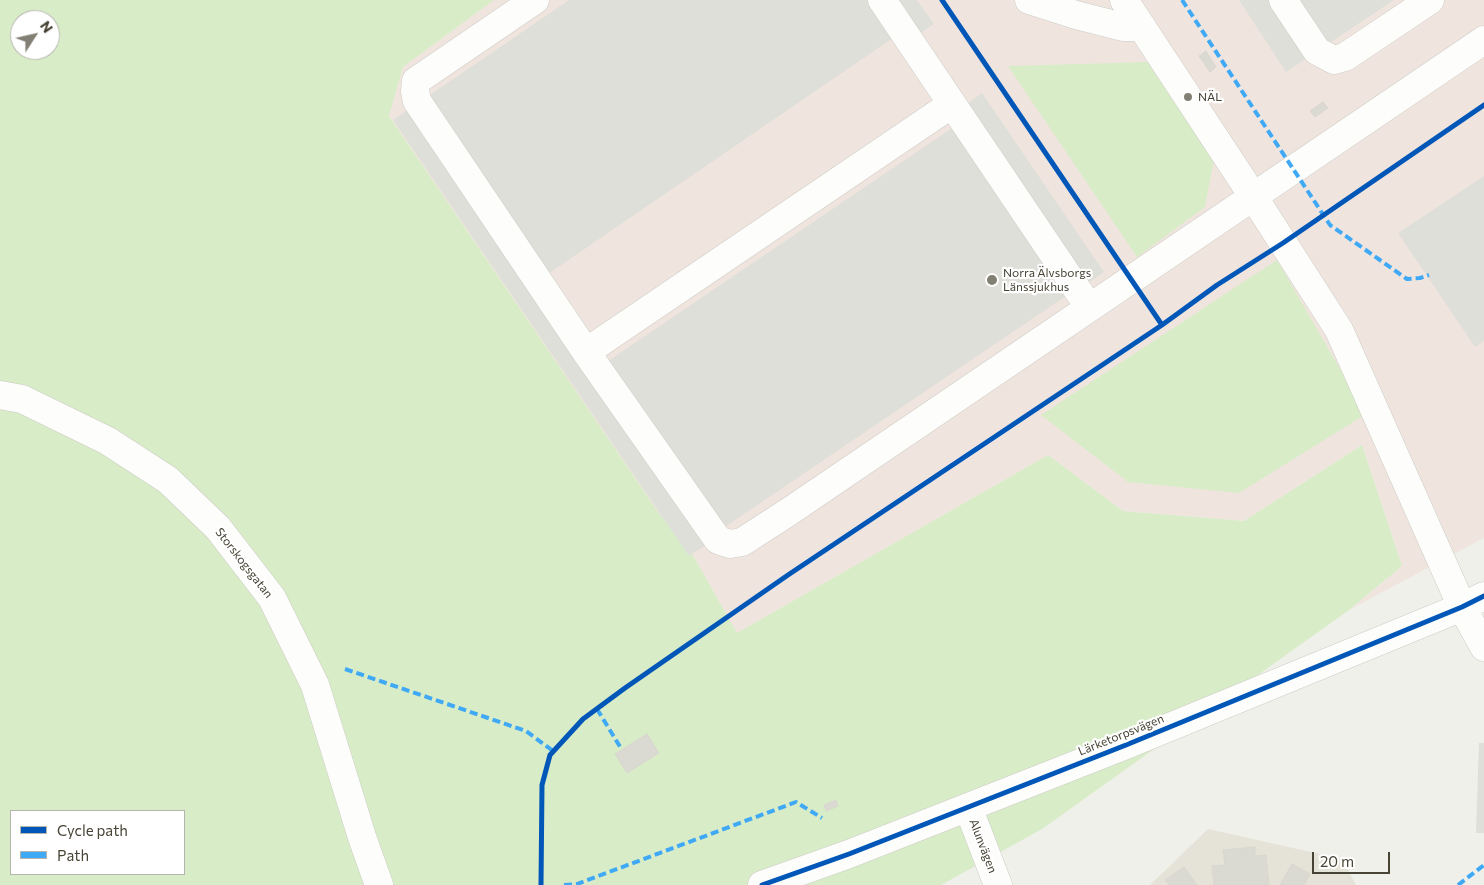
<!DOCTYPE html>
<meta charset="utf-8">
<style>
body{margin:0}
#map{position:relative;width:1484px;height:885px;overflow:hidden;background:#f0f0ea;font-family:Commissioner,sans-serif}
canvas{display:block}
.legend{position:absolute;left:10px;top:810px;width:175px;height:65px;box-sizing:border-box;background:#fff;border:1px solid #b5b4ae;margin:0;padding:6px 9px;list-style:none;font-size:15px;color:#474335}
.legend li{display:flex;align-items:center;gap:10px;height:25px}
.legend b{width:25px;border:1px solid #b5b4ae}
.north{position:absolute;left:10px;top:10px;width:50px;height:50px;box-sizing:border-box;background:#fff;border:1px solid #b5b4ae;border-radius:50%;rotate:55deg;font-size:14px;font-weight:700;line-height:20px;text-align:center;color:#474335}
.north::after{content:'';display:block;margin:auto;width:18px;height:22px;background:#828074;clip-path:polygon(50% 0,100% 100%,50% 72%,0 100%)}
.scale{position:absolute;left:1312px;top:852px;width:78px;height:22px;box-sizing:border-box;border:2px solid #474335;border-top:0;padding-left:6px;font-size:15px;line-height:18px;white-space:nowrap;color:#474335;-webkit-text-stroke:4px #fff;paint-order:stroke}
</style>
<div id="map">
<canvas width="1484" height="885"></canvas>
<ul class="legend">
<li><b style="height:6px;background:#0057b8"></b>Cycle path</li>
<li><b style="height:6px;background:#3fa9f5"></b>Path</li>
</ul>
<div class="north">N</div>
<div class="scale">20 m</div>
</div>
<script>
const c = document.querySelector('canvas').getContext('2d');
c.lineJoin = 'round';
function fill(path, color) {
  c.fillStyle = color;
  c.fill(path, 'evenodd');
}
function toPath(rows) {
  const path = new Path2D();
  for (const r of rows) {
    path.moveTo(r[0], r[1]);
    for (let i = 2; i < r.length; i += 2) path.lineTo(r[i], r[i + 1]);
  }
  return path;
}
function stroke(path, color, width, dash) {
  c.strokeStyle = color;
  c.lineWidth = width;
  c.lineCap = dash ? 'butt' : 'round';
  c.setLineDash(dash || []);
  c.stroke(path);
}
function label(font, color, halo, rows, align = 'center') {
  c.font = font + ' Commissioner,sans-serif';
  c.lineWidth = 4.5;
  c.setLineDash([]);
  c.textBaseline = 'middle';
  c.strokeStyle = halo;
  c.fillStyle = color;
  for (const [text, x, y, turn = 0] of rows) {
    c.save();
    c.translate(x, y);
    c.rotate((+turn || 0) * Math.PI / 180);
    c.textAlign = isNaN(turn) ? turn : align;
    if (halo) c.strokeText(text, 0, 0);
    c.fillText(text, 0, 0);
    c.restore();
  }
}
const residential = toPath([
 [1208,829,1342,859,1356,885,1150,885]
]);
const medical = toPath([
 [494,0,1484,0,1484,538,1349,610,1402,566,1362,445,1244,521,1123,511,1048,455,737,633,694,557,658,513,389,116,403,67]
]);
const green = toPath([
 [0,0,494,0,403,67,389,116,658,512,694,557,737,633,1048,455,1123,511,1244,521,1362,445,1402,566,1349,610,1042,829,941,885,0,885],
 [20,20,50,20,50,50,20,50],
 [11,811,184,811,184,874,11,874],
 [1147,62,1214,159,1205,207,1137,257,1008,66],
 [1277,260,1366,414,1239,493,1128,482,1041,415]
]);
const parking = toPath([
 [569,0,867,0,893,38,548,274,427,97],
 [893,0,917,0,934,24,917,35],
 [1239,0,1394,0,1286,72],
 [982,93,1104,272,1087,284,965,105],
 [409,109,706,545,689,556,393,120],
 [952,128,1066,296,722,529,608,361],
 [1484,176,1484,341,1475,347,1398,233],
 [1479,743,1484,743,1484,833,1476,833]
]);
const building = toPath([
 [1206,51,1216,67,1210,72,1199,56,1206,51],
 [1323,102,1328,108,1315,117,1310,111,1323,102],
 [647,734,659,753,627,773,615,754,647,734],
 [836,800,838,806,826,811,824,805,836,800],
 [1255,847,1255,856,1266,855,1269,885,1214,885,1212,866,1225,865,1223,850,1255,847],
 [1292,864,1310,874,1304,885,1280,885,1292,864],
 [1184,867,1197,885,1169,885,1165,880,1184,867]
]);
const minor = toPath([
 [535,0,416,81,415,91,417,101,586,352,718,540,730,544,742,542,787,513,1484,40],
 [882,0,1089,307],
 [1029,0,1076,15,1123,27,1142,27],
 [1124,0,1253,196,1339,330,1462,607,1484,647],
 [1283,0,1317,51,1334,60,1345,57,1430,0],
 [586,352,952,104],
 [0,395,22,399,108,441,168,480,218,528,272,598,315,685,362,837,379,885],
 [968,807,998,885],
 [762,885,849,854,1126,745,1462,607,1484,596]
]);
const quiet = toPath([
 [1182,0,1330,225,1407,279,1420,278,1429,275],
 [345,669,526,731,553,751],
 [597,709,622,750],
 [564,885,577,884,796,802,822,818],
 [1458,885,1484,865]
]);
const cycleway = toPath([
 [942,0,1162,325],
 [541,885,542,785,550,755,583,719,625,688,788,575,1162,325,1217,285,1283,243,1484,105],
 [762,885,849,854,1126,745,1462,607,1484,596]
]);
const markers = [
 [1188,97,5,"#828074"],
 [992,280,6,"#828074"]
];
const poiNames = [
 ["NÄL",1198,97],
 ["Norra Älvsborgs",1003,273],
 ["Länssjukhus",1003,287]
];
const streetNames = [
 ["Storskogsgatan",244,563,52],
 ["Lärketorpsvägen",1121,735,-22],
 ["Alunvägen",983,846,69]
];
fill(residential, '#e5e3d7');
fill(medical, '#f0e5de');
fill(green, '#d8ecc8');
fill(parking, '#dfdfd9');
fill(building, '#dad9d2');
stroke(building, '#d9d7cf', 1);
stroke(minor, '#cdccc5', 29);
stroke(minor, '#fdfdfc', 28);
stroke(quiet, '#3fa9f5', 4, [8, 4]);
stroke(cycleway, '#0057b8', 5);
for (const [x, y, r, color] of markers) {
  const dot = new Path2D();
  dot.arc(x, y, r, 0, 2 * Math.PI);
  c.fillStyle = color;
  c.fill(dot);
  stroke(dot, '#fff', 2);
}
label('12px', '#474335', '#fff', poiNames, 'left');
label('12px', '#474335', '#fff', streetNames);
</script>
